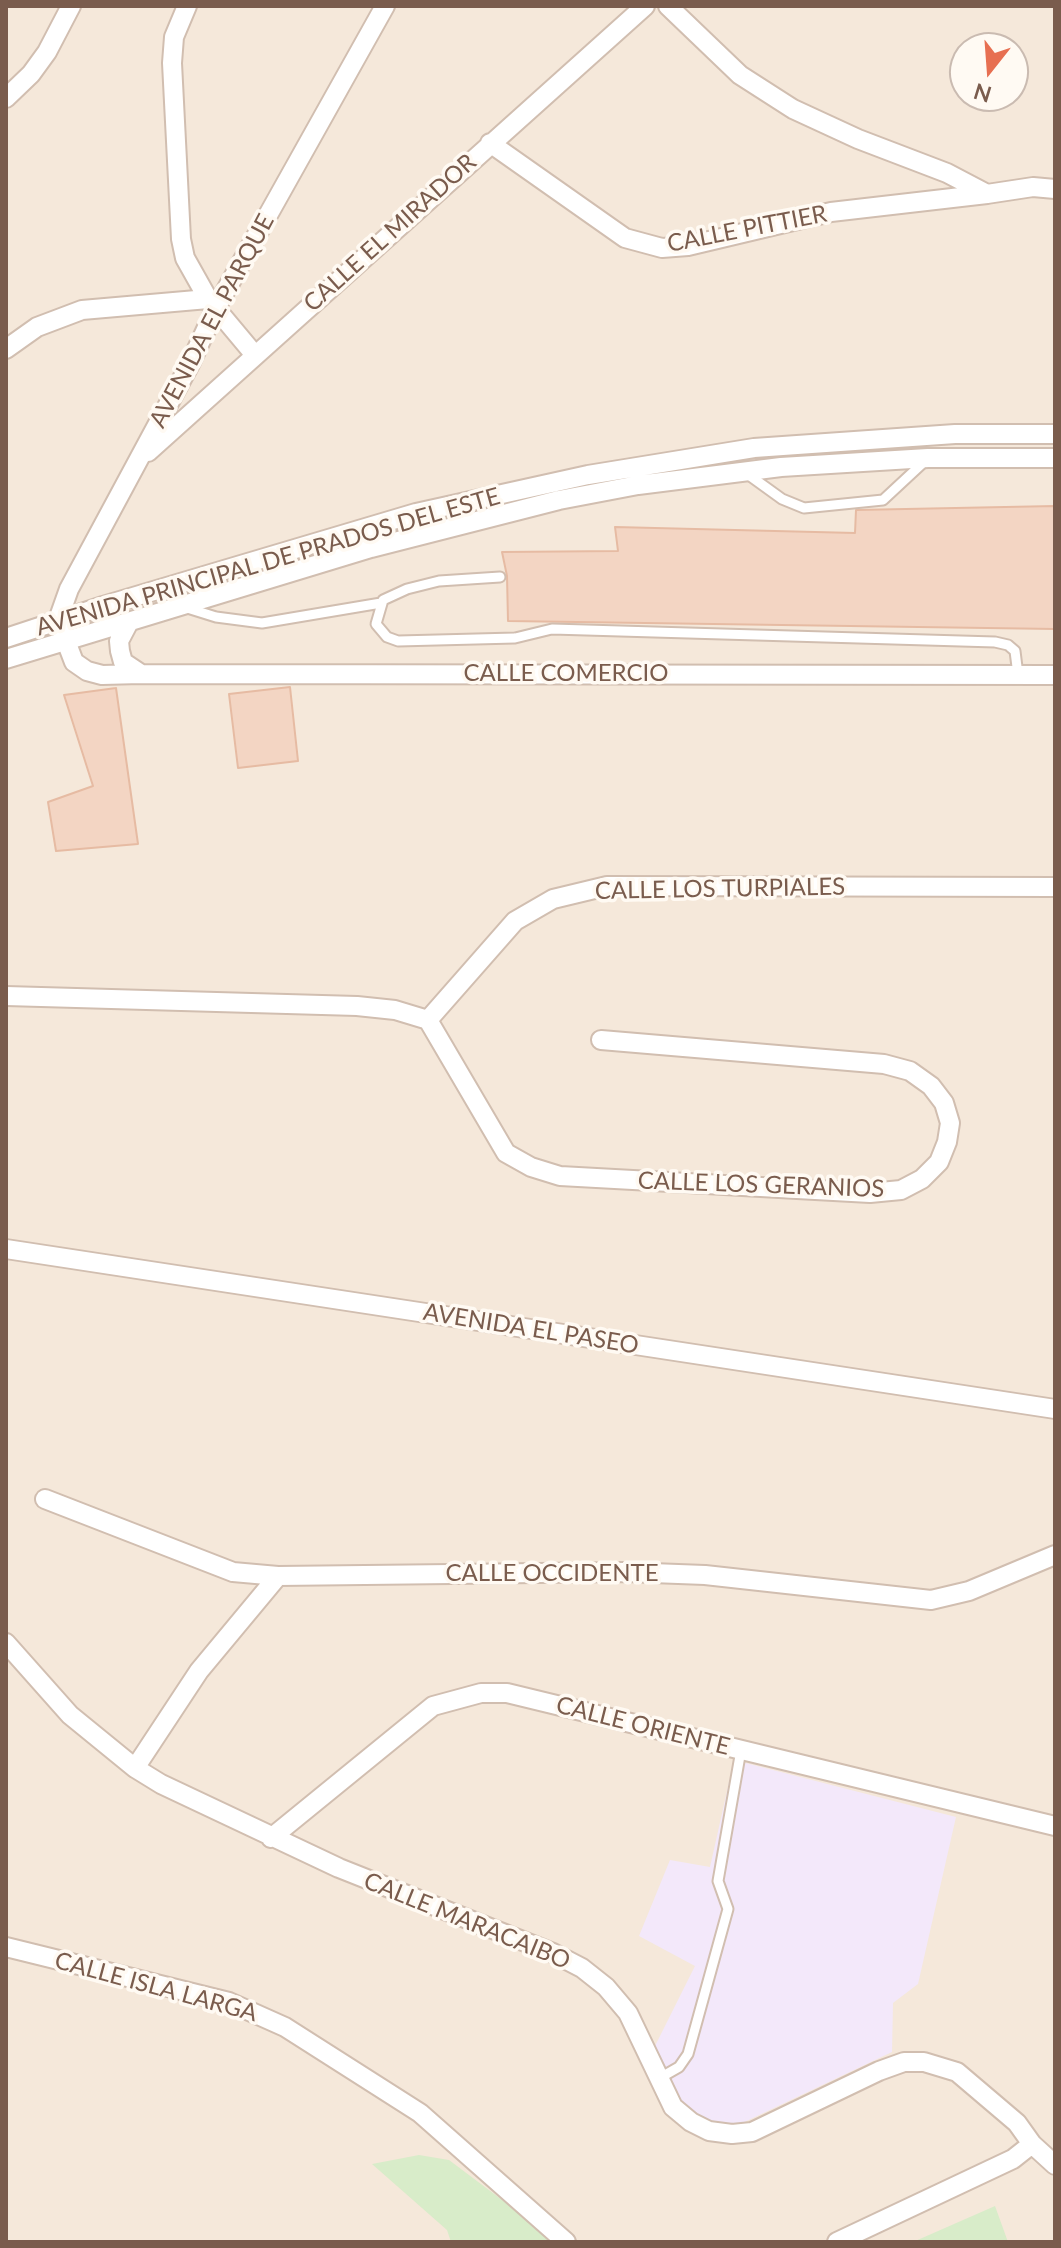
<!DOCTYPE html>
<style>
body{margin:0}
#map{position:relative;width:1061px;height:2248px;overflow:hidden;background:#fdf6ec;font-family:Lato,sans-serif}
canvas{display:block}
.frame{position:absolute;inset:0;border:8px solid #7a5c4d;pointer-events:none}
.north{position:absolute;left:949px;top:32px;width:80px;height:80px;box-sizing:border-box;background:#fffaf3;border:2px solid #cabbb1;border-radius:50%;rotate:197deg;font-size:22px;font-weight:700;line-height:32px;text-align:center;color:#7a5c4d}
.north::after{content:'';display:block;margin:auto;width:28px;height:36px;background:#e76f51;clip-path:polygon(50% 0,100% 100%,50% 72%,0 100%)}
</style>
<div id="map">
<canvas width="1061" height="2248"></canvas>
<div class="frame"></div>
<div class="north">N</div>
</div>
<script>
const c = document.querySelector('canvas').getContext('2d');
c.lineJoin = 'round';
function fill(path, color) {
  c.fillStyle = color;
  c.fill(path, 'evenodd');
}
function toPath(rows) {
  const path = new Path2D();
  for (const r of rows) {
    path.moveTo(r[0], r[1]);
    for (let i = 2; i < r.length; i += 2) path.lineTo(r[i], r[i + 1]);
  }
  return path;
}
function stroke(path, color, width, dash) {
  c.strokeStyle = color;
  c.lineWidth = width;
  c.lineCap = dash ? 'butt' : 'round';
  c.setLineDash(dash || []);
  c.stroke(path);
}
function label(font, color, halo, rows, align = 'center') {
  c.font = font + ' Lato,sans-serif';
  c.lineWidth = 7;
  c.setLineDash([]);
  c.textBaseline = 'middle';
  c.strokeStyle = halo;
  c.fillStyle = color;
  for (const [text, x, y, turn = 0] of rows) {
    c.save();
    c.translate(x, y);
    c.rotate((+turn || 0) * Math.PI / 180);
    c.textAlign = isNaN(turn) ? turn : align;
    if (halo) c.strokeText(text, 0, 0);
    c.fillText(text, 0, 0);
    c.restore();
  }
}
const residential = toPath([
 [6,6,1055,6,1055,2242,6,2242],
 [965,48,1013,48,1013,96,965,96]
]);
const education = toPath([
 [734,1760,956,1817,918,1984,893,2003,892,2052,734,2127,696,2116,679,2099,653,2050,695,1966,639,1936,670,1860,710,1867]
]);
const green = toPath([
 [419,2155,449,2160,558,2242,451,2242,447,2230,372,2164],
 [995,2206,1008,2242,913,2242]
]);
const building = toPath([
 [1055,506,1055,629,508,621,507,576,502,552,618,551,615,527,855,533,856,510,1055,506],
 [290,687,298,761,238,768,229,694,290,687],
 [116,688,138,844,56,851,48,802,93,786,64,695,116,688]
]);
const lane = toPath([
 [746,473,782,499,804,508,883,500,925,461],
 [500,577,439,581,407,589,383,600,376,624,387,637,398,641,515,638,552,629,995,642,1008,645,1015,651,1018,675],
 [184,607,216,617,262,623,381,603],
 [658,2079,679,2067,688,2054,728,1909,718,1881,741,1750]
]);
const street = toPath([
 [187,6,174,37,172,63,181,239,185,258,208,299,254,354],
 [668,6,740,75,793,109,858,139,947,173,987,194,1033,187,1055,189],
 [6,98,31,74,47,52,71,6],
 [490,143,625,238,662,248,688,246,831,212,987,194],
 [6,349,37,327,82,310,208,299],
 [148,452,645,6],
 [129,622,119,641,120,651,123,662,141,674,1055,675],
 [6,638,103,606,416,513,588,475,754,448,955,434,1055,434],
 [6,659,371,548,559,500,638,485,781,467,928,458,1055,458],
 [141,674,102,675,87,671,74,662,58,620,69,589,190,364,216,308,385,6],
 [6,996,357,1006,395,1010,428,1020],
 [428,1020,506,1153,531,1167,560,1176,870,1193,901,1190,922,1179,939,1162,947,1142,950,1123,944,1103,931,1086,910,1071,884,1064,601,1040],
 [428,1020,515,921,553,899,607,886,1055,887],
 [6,1249,1055,1409],
 [45,1499,233,1572,278,1576],
 [6,1643,70,1715,135,1768,161,1784,339,1868,553,1953,582,1968,606,1987,628,2013,673,2107,691,2122,709,2131,732,2134,752,2132,879,2071,904,2062,924,2062,957,2072,1017,2123,1032,2144,1055,2165],
 [135,1768,199,1671,278,1576,625,1572,705,1575,931,1600,969,1591,1055,1555],
 [271,1838,433,1706,481,1693,507,1693,1055,1826],
 [6,1947,229,2002,285,2027,420,2113,566,2242],
 [837,2242,1013,2159,1032,2144]
]);
const streetNames = [
 ["CALLE PITTIER",747,229,-11],
 ["CALLE EL MIRADOR",390,233,-42],
 ["AVENIDA EL PARQUE",212,321,-62],
 ["AVENIDA PRINCIPAL DE PRADOS DEL ESTE",268,562,-16],
 ["CALLE COMERCIO",566,673],
 ["CALLE LOS TURPIALES",720,889,-1],
 ["CALLE LOS GERANIOS",761,1185,2],
 ["AVENIDA EL PASEO",531,1329,9],
 ["CALLE OCCIDENTE",552,1573],
 ["CALLE ORIENTE",643,1726,14],
 ["CALLE MARACAIBO",467,1921,22],
 ["CALLE ISLA LARGA",156,1987,15]
];
fill(residential, '#f5e8da');
fill(education, '#f3e8fa');
fill(green, '#d8ecc9');
fill(building, '#f3d5c3');
stroke(building, '#e6bba3', 2);
stroke(lane, '#d1beb0', 13);
stroke(street, '#d1beb0', 22);
stroke(lane, '#fff', 9);
stroke(street, '#fff', 18);
label('24px', '#7a5c4d', '#fffaf3', streetNames);
</script>
